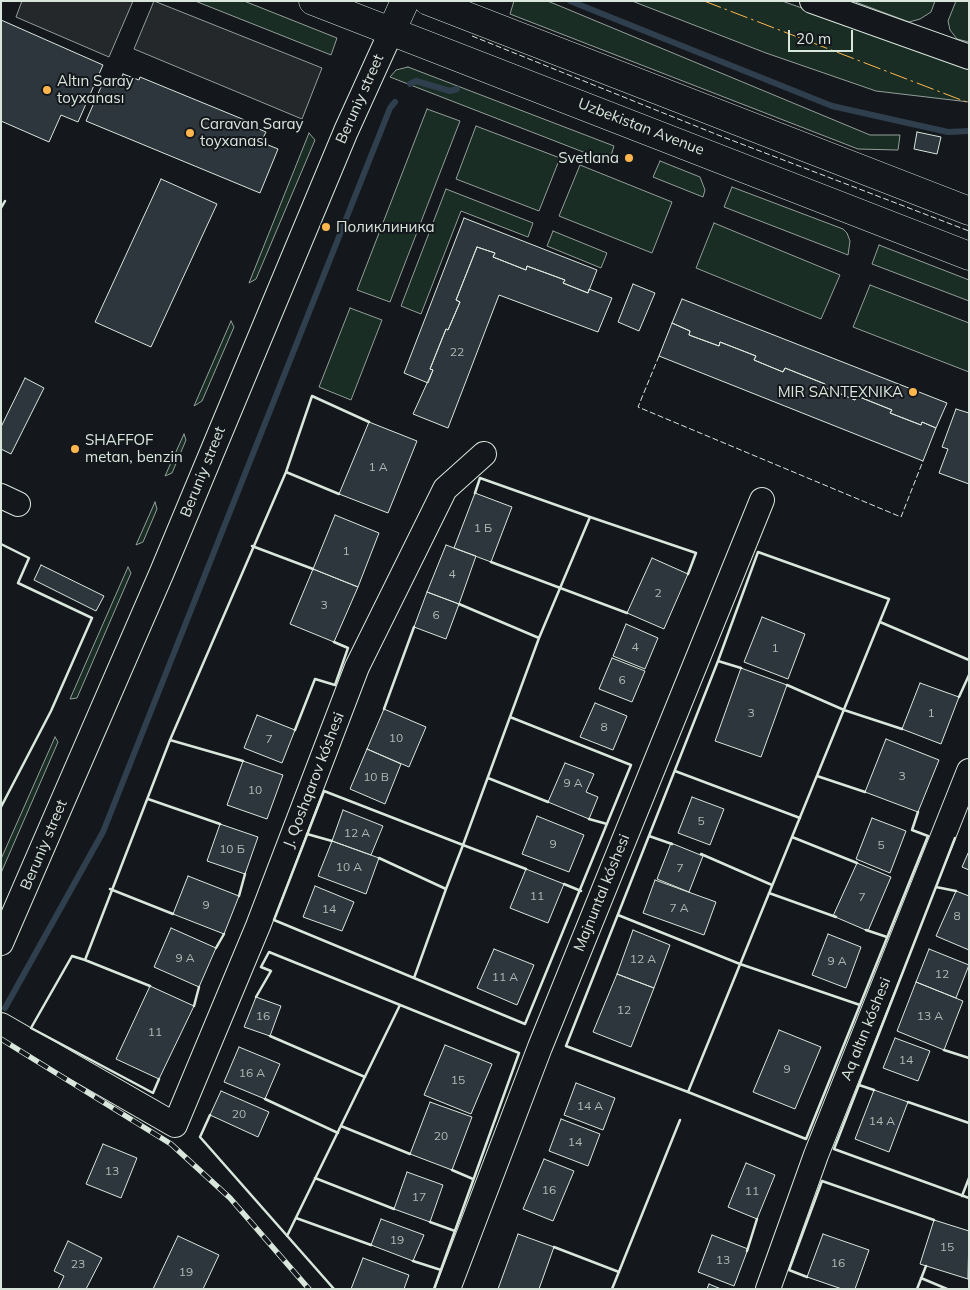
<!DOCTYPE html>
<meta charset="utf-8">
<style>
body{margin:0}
#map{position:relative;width:970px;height:1290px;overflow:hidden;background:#14181c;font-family:Mulish,sans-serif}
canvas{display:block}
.frame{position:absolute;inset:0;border:2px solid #d8e6dc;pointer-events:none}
.scale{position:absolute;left:788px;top:30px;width:65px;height:22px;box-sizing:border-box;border:2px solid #d8e6dc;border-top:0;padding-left:6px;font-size:15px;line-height:18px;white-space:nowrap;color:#d8e6dc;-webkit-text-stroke:4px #14181c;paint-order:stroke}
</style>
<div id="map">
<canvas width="970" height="1290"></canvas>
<div class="frame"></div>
<div class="scale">20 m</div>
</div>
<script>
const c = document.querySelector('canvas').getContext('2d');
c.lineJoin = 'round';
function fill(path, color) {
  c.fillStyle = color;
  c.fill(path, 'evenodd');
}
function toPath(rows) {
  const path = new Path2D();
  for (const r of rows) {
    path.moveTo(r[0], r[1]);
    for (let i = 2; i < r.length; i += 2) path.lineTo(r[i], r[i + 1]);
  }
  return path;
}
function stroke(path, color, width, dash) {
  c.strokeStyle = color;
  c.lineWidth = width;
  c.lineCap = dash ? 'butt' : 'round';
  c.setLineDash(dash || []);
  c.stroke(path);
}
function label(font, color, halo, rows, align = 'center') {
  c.font = font + ' Mulish,sans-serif';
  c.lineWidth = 4;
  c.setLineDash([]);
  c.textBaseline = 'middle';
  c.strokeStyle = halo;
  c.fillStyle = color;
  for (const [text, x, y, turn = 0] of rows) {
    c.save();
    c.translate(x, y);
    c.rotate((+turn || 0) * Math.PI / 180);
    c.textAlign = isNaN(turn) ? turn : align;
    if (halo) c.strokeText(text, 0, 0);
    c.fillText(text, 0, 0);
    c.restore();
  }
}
const green = toPath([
 [195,1,244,1,337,38,331,55,195,1],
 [514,1,547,1,555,4,870,135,900,135,898,150,858,149,510,14,514,1],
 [632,1,782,1,969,67,969,102,876,91,766,53,632,1],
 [853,1,935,1,931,12,920,19,909,22,853,1],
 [956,1,969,1,969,42,957,39,950,30,948,21,956,1],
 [408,67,614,146,609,162,390,77,396,70,408,67],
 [427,109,460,121,390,302,357,290,427,109],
 [476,126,560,158,539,211,456,179,476,126],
 [309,133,315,140,256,279,249,283,309,133],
 [660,161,700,177,705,190,703,197,653,177,660,161],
 [580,165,672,202,652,253,559,216,580,165],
 [732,187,843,229,847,233,850,241,848,255,724,207,732,187],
 [446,189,533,223,528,237,461,211,421,314,401,306,446,189],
 [714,223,840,275,821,319,696,268,714,223],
 [553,231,607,253,601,268,547,246,553,231],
 [879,245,969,280,969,301,872,264,879,245],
 [870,285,969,323,969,372,853,327,870,285],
 [350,308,382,320,351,400,319,387,350,308],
 [231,321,234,327,202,401,194,406,231,321],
 [184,434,186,440,172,473,165,476,184,434],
 [155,502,157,509,143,542,136,545,155,502],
 [128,567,131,573,77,698,70,699,128,567],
 [55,737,58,742,1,873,1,859,55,737]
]);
const parking = toPath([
 [22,1,133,1,109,57,16,17,22,1],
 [154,1,322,68,302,119,134,49,154,1]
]);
const stream = toPath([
 [570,1,832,106,948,132,969,131],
 [410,84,416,81,450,91,457,89],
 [5,1008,103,832,390,108,395,102]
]);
const building = toPath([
 [1,20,103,65,78,122,61,115,49,142,1,121,1,20],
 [123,74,139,80,140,77,252,123,252,126,266,132,261,142,278,149,260,193,86,121,104,80,118,86,123,74],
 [917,132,941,137,937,154,914,149,917,132],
 [161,179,217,204,151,347,95,322,161,179],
 [464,218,597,270,588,293,563,283,565,280,527,266,526,270,493,257,495,253,477,247,456,300,460,302,448,330,446,329,430,369,433,370,428,383,404,373,464,218],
 [477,247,495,253,493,257,526,270,527,266,565,280,563,283,588,293,589,289,612,298,598,332,499,295,448,428,413,414,433,370,430,369,446,329,448,330,460,302,456,300,477,247],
 [633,284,655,293,639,331,618,322,633,284],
 [682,299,947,403,936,428,922,422,921,425,890,413,892,410,857,396,855,400,824,387,825,384,785,368,783,372,754,360,756,356,720,342,719,346,689,335,690,331,672,323,682,299],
 [672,323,690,331,689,335,719,346,720,342,756,356,754,360,783,372,785,368,825,384,824,387,855,400,857,396,892,410,890,413,921,425,922,422,936,428,923,461,659,356,672,323],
 [25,378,44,388,11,454,1,449,1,427,25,378],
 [956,409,969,413,969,484,939,473,948,449,942,447,956,409],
 [369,422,417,441,388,513,339,494,369,422],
 [475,493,512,507,491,562,454,548,475,493],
 [335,515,379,533,358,587,313,569,335,515],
 [446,545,476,556,459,604,427,592,446,545],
 [652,558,688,574,664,629,627,613,652,558],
 [41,565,104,596,96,611,34,580,41,565],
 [313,569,358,587,334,642,290,624,313,569],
 [427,592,459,604,446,639,414,627,427,592],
 [762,617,805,634,788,679,744,662,762,617],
 [626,624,658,638,645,669,613,656,626,624],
 [612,658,645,671,632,702,599,689,612,658],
 [741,668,787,685,761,757,715,741,741,668],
 [920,683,959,697,941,744,902,729,920,683],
 [595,703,627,716,613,750,580,737,595,703],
 [384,709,426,727,409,767,367,749,384,709],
 [257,715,295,730,282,763,244,748,257,715],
 [886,739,939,760,918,812,865,792,886,739],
 [367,749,401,764,385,804,350,789,367,749],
 [243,761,283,775,267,819,227,805,243,761],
 [565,763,594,774,586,792,598,797,589,819,548,802,565,763],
 [692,797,724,809,710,845,678,833,692,797],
 [343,810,383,826,371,855,332,841,343,810],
 [537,816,584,835,569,872,522,854,537,816],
 [872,818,906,831,890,873,856,859,872,818],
 [220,824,258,837,245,874,207,861,220,824],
 [332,841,379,858,366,894,318,876,332,841],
 [671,843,703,856,689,892,657,879,671,843],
 [969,851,969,870,962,867,969,851],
 [857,863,891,877,868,931,833,916,857,863],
 [526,869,564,884,548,923,510,908,526,869],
 [188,876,239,896,224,934,173,914,188,876],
 [655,880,716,902,704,935,643,913,655,880],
 [315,886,354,902,342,931,303,917,315,886],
 [956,891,969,896,969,950,936,936,956,891],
 [171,928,216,948,199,987,154,967,171,928],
 [633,930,670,945,654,988,617,974,633,930],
 [828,934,861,947,846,988,812,975,828,934],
 [494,949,534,965,517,1005,477,988,494,949],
 [929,949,969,965,956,998,916,982,929,949],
 [617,974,654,988,631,1047,593,1032,617,974],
 [916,982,963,1001,944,1050,897,1031,916,982],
 [150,986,194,1006,159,1079,116,1059,150,986],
 [256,997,281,1006,270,1036,244,1027,256,997],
 [779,1030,821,1047,795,1109,753,1092,779,1030],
 [895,1038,930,1051,918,1081,883,1068,895,1038],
 [445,1045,492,1064,471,1114,424,1095,445,1045],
 [239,1047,280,1064,265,1099,224,1082,239,1047],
 [576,1083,615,1098,603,1130,564,1115,576,1083],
 [874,1090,908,1102,889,1152,855,1139,874,1090],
 [221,1091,269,1112,258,1137,210,1115,221,1091],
 [430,1102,472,1117,452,1170,410,1154,430,1102],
 [561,1119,600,1134,588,1166,549,1151,561,1119],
 [103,1144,137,1158,121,1198,86,1184,103,1144],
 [544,1159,574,1171,553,1221,523,1209,544,1159],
 [746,1163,775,1175,757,1219,728,1207,746,1163],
 [407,1172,443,1185,430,1222,394,1209,407,1172],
 [381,1219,424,1235,413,1261,371,1245,381,1219],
 [934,1220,969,1231,968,1279,920,1264,934,1220],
 [518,1234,554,1247,539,1289,498,1289,518,1234],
 [823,1234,869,1250,855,1289,842,1289,807,1277,823,1234],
 [712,1235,748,1249,734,1286,698,1272,712,1235],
 [178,1236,219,1255,203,1289,153,1289,178,1236],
 [68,1241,102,1258,86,1289,58,1289,64,1276,54,1271,68,1241],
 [363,1258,409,1275,404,1289,351,1289,363,1258],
 [709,1284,721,1289,707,1289,709,1284]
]);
const minor = toPath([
 [812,1,969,57],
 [1,496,18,504],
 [1,943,162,572,346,131,391,32],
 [1,1025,175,1125,258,926,357,667,445,489,484,454],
 [448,1289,540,1047,762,500],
 [768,1289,816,1155,969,771]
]);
const major = toPath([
 [313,1,969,256],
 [428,1,969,211],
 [391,32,405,1]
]);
const rail = toPath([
 [1,1039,171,1144,230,1198,309,1289]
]);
const fence = toPath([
 [472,36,718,135,969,231],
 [659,356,638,407,901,517,923,461]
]);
const wall = toPath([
 [1,208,5,201],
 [286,472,339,494],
 [475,493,480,478,590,517,539,638,463,845,446,889,414,978,274,920,324,791,463,845,526,869],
 [590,517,696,553,688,574],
 [1,544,29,558,18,583,92,618,51,711,1,807],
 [252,546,313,569],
 [758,552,889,599,688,1092,566,1046,718,661,758,552],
 [491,562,627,613],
 [459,604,539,638],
 [880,622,969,660],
 [718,661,741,668],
 [787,685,844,710,902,729],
 [959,697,969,675],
 [384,709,414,627],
 [295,730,315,679,335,685,348,648,334,642],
 [170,740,243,761],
 [675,771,800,818],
 [817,776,865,792],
 [488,778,548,802],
 [148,799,220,824],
 [589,819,607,824],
 [307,834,332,841],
 [649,836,672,844],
 [792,837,857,863],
 [955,838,834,1149,969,1198],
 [701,854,772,885],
 [379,858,446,889],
 [564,884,581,891],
 [936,887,956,891],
 [110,889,173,914],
 [769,893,836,917],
 [239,896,245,874],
 [618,915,740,964,860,1005],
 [866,930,887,937],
 [216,948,224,934],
 [85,960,150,986],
 [414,978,525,1024,631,765,510,717],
 [256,997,271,971,261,967,269,952,519,1053,434,1289],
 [194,1006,199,987],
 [270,1036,365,1077],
 [944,1050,969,1058],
 [159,1079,153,1093,31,1028,72,956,85,960,170,740,286,472,312,396,369,422],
 [859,1085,874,1090],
 [688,1092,806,1139,928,836,912,830,918,812],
 [265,1099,338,1133],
 [908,1102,969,1123],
 [210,1115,200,1137,334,1289],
 [341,1126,410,1154],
 [452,1170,473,1179],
 [315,1178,394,1209],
 [962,1196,969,1178],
 [296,1218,371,1245],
 [430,1222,455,1231],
 [287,1236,400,1005],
 [554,1247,619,1272],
 [747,1251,757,1219],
 [413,1261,441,1270],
 [807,1277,789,1270,822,1181,934,1220],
 [921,1278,947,1289],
 [612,1289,680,1120],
 [917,1289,926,1266]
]);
const power = toPath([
 [704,1,969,103]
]);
const markers = [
 [47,90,5,"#ffb74d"],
 [190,133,5,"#ffb74d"],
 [629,158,5,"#ffb74d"],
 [326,227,5,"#ffb74d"],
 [913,392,5,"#ffb74d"],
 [75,449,5,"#ffb74d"]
];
const numberNames = [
 ["22",457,352],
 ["1 А",378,467],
 ["1 Б",483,528],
 ["1",346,551],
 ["4",452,574],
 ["2",658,593],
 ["3",324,605],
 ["6",436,615],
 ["4",635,647],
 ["1",775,648],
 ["6",622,680],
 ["3",751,713],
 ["1",931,713],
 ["8",604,727],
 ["10",396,738],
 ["7",269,739],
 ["3",902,776],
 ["10 В",376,777],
 ["9 А",573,783],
 ["10",255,790],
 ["5",701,821],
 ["12 А",357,833],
 ["9",553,844],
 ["5",881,845],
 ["10 Б",232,849],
 ["10 А",349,867],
 ["7",680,868],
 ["11",537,896],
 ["7",862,897],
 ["9",206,905],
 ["7 А",679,908],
 ["14",329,909],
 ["8",957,916],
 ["9 А",185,958],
 ["12 А",643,959],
 ["9 А",837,961],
 ["12",942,974],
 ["11 А",505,977],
 ["12",624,1010],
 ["16",263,1016],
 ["13 А",930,1016],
 ["11",155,1032],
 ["14",906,1060],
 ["9",787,1069],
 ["16 А",252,1073],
 ["15",458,1080],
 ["14 А",590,1106],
 ["20",239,1114],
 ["14 А",882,1121],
 ["20",441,1136],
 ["14",575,1142],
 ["13",112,1171],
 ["16",549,1190],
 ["11",752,1191],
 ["17",419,1197],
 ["19",397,1240],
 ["15",947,1247],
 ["13",723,1260],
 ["16",838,1263],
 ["23",78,1264],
 ["19",186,1272]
];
const poiNames = [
 ["Altın Saray",57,81],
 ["toyxanası",57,98],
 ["Caravan Saray",200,124],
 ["toyxanası",200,141],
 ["Svetlana",619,158,"right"],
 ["Поликлиника",336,227],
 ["MIR SANTEXNIKA",903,392,"right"],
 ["SHAFFOF",85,440],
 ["metan, benzin",85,457]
];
const streetNames = [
 ["Beruniy street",360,99,-66],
 ["Uzbekistan Avenue",641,127,21],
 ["Beruniy street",203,472,-68],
 ["J. Qoshqarov kóshesi",314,780,-69],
 ["Beruniy street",44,845,-67],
 ["Majnuntal kóshesi",602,893,-68],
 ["Aq altın kóshesi",866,1029,-68]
];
fill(green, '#1a2d24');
stroke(green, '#939e99', 1);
fill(parking, '#24282b');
stroke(parking, '#939e99', 1);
stroke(stream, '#2f3f4d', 6);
fill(building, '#2c363c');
stroke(building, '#d8e6dc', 1);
stroke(minor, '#d8e6dc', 26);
stroke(major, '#d8e6dc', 29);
stroke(minor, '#14181c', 24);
stroke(major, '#14181c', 28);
stroke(rail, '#d8e6dc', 5.5);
stroke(rail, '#14181c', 4, [11]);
stroke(fence, '#d8e6dc', 1, [6, 2.5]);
stroke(wall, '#d8e6dc', 2.5);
stroke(power, '#ffb74d', 1, [18, 4, 2.5, 4]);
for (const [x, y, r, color] of markers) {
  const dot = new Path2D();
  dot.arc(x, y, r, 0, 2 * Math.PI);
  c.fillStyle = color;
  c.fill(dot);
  stroke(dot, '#14181c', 2);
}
label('12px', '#adbab4', null, numberNames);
label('15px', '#d8e6dc', '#14181c', poiNames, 'left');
label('15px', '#d8e6dc', '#14181c', streetNames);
</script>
